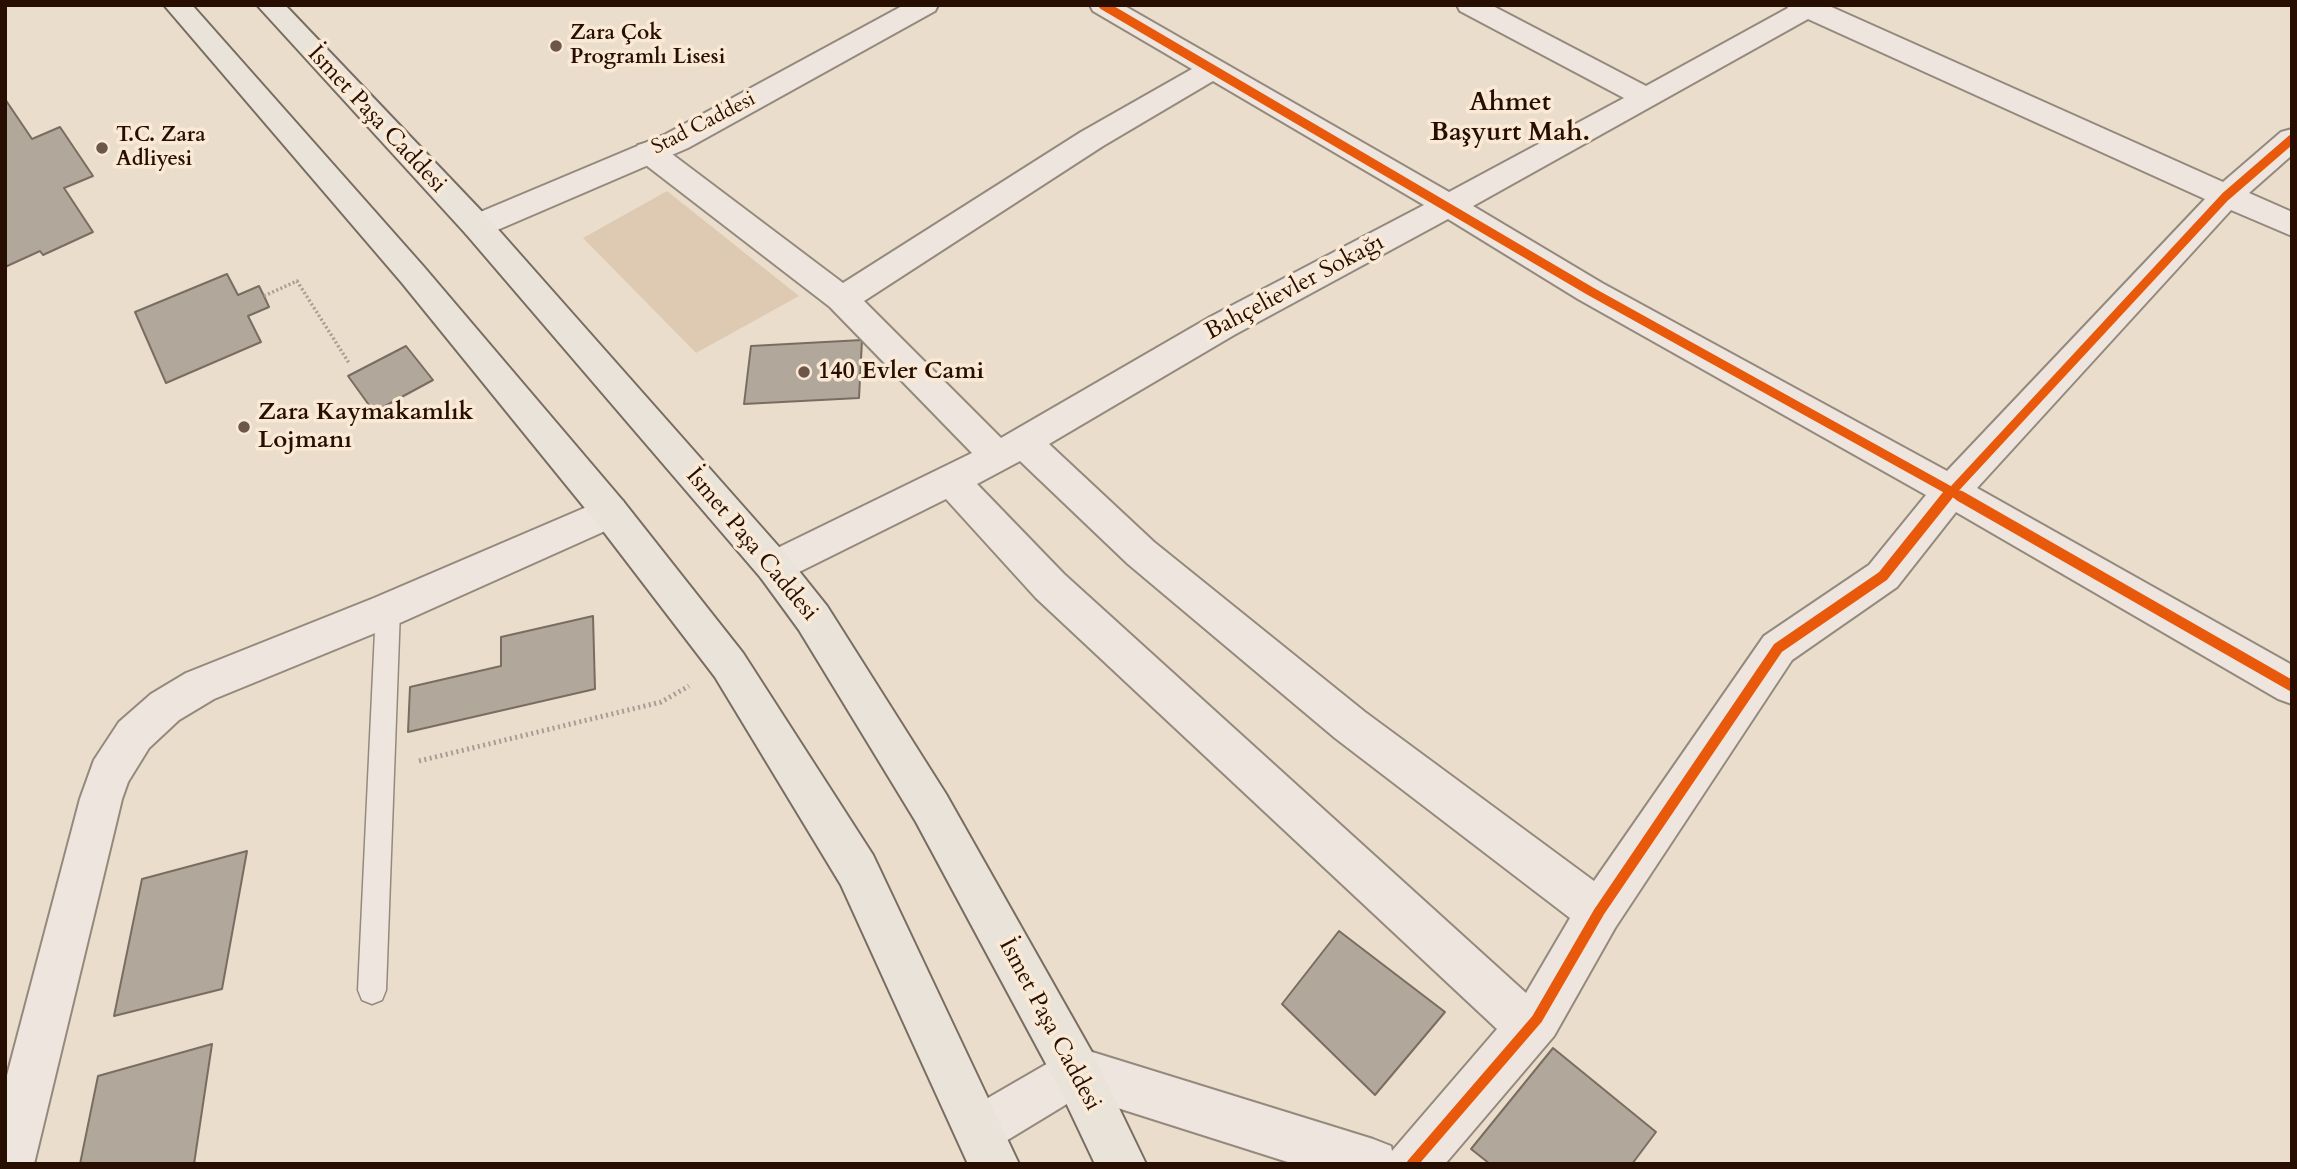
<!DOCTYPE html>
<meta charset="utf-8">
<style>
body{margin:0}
#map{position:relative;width:2297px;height:1169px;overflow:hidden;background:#ebddcb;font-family:Cardo,serif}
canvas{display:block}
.frame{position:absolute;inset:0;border:7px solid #270e01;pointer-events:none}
</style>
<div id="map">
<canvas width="2297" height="1169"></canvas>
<div class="frame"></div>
</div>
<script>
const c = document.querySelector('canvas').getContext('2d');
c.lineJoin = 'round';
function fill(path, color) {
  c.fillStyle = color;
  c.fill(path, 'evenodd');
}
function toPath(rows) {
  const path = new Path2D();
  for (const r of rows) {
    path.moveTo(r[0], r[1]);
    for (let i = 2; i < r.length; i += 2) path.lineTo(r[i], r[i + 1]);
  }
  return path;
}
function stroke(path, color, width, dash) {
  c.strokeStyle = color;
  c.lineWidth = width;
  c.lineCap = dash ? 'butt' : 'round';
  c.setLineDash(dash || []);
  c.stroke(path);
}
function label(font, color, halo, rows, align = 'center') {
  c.font = font + ' Cardo,serif';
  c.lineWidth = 7;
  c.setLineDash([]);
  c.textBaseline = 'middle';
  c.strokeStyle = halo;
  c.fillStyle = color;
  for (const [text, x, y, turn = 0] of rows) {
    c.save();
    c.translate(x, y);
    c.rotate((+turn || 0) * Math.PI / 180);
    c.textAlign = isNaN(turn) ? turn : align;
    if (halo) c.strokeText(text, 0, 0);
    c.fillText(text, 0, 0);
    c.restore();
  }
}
const green = toPath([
 [667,191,799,296,696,353,583,238]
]);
const building = toPath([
 [5,99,32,139,60,127,93,176,64,188,93,232,43,255,40,251,5,267,5,99],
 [227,274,238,295,259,286,264,296,269,307,248,316,261,342,166,383,135,312,227,274],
 [862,340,859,398,744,404,751,346,862,340],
 [406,346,433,380,374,412,348,376,406,346],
 [593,616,595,689,408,732,410,687,501,666,501,637,593,616],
 [247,851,222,989,114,1016,142,879,247,851],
 [1339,931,1445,1012,1375,1095,1282,1004,1339,931],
 [212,1044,194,1164,80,1164,98,1076,212,1044],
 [1553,1048,1656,1132,1632,1164,1490,1164,1471,1149,1553,1048]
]);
const pathFar1 = toPath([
 [264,296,297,281,349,363]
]);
const path = toPath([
 [419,761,661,702,689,686]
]);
const service = toPath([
 [388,600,396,603,400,610,386,990,382,1000,372,1004,362,1000,358,990,376,610,380,603,388,600]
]);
const minor = toPath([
 [1090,5,1123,5,1449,192,1624,98,1460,11,1457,5,1491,5,1646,86,1788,8,1786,5,1827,5,2223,182,2281,132,2292,129,2292,155,2249,193,2292,212,2292,236,2231,210,1977,488,2292,665,2292,704,2278,699,1956,512,1897,587,1792,660,1615,928,1554,1036,1445,1164,1294,1164,1080,1096,996,1147,979,1155,962,1147,954,1130,962,1113,1076,1047,1373,1139,1391,1146,1392,1151,1497,1029,1036,598,946,499,787,578,774,583,761,578,755,567,761,556,972,453,830,307,638,159,634,152,638,145,649,142,660,145,843,283,1081,132,1192,69,1093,11,1090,5],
 [1808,19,2205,199,1947,471,1602,283,1473,206,1808,19],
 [1213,81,1424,205,1210,317,1001,438,864,301,1103,146,1213,81],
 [1448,219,1578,299,1926,495,1869,565,1764,636,1594,881,1365,712,1154,542,1049,444,1234,335,1448,219],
 [1020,461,1128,564,1335,738,1570,918,1526,993,1064,574,977,484,1020,461],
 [610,497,623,501,629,512,623,523,402,622,214,699,179,720,149,748,128,782,122,799,34,1164,5,1164,5,1083,80,799,94,760,119,722,151,694,186,673,374,598,610,497]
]);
const tertiary = toPath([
 [904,5,938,5,935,11,688,148,488,234,477,237,466,234,461,226,466,218,666,134,904,5]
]);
const trunk = toPath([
 [164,5,192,5,424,267,623,501,743,653,873,855,1019,1164,968,1164,841,885,715,677,597,523,402,283,164,5],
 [257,5,285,5,488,218,787,556,827,606,946,794,1093,1054,1146,1164,1095,1164,1059,1088,916,822,799,630,761,578,466,234,257,5]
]);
const cyclewayFar1 = toPath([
 [1103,5,1590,291,1963,498],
 [1946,498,2225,197,2292,139]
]);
const cycleway = toPath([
 [1960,496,2292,686],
 [1412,1164,1537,1019,1599,912,1778,648,1883,576,1947,496]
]);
const markers = [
 [556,46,7,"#6c5648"],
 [102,148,7,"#6c5648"],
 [804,372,7,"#6c5648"],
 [244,427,7,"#6c5648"]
];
const farPoinames = [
 ["Zara Çok",570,34],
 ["Programlı Lisesi",570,58],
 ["T.C. Zara",116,136],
 ["Adliyesi",116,160]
];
const farStreetnames = [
 ["Stad Caddesi",704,124,-27]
];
const streetNames = [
 ["İsmet Paşa Caddesi",376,120,47],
 ["Bahçelievler Sokağı",1295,288,-28],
 ["İsmet Paşa Caddesi",751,545,50],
 ["İsmet Paşa Caddesi",1049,1025,62]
];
const poiNames = [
 ["140 Evler Cami",818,372],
 ["Zara Kaymakamlık",258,413],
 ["Lojmanı",258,441]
];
const farDistrictnames = [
 ["Ahmet",1510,104],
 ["Başyurt Mah.",1510,134]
];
fill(green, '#decab2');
fill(building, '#b2a79b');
stroke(building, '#796d62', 2);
stroke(service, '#94897d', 3);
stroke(minor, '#94897d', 4);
stroke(tertiary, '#94897d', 4);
stroke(trunk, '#796d62', 4);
stroke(pathFar1, '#a69e95', 3.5, [2, 2.5]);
stroke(path, '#a69e95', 5, [2, 3.5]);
fill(service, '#eee6de');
fill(minor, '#eee6de');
fill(tertiary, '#eee6de');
fill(trunk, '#eae3d9');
stroke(cyclewayFar1, '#e8590c', 9);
stroke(cycleway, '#e8590c', 11);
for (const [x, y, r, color] of markers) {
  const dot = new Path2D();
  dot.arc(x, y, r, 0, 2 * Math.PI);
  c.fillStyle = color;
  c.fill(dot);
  stroke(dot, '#faead5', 2.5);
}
label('bold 21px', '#270e01', '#faead5', farPoinames, 'left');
label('21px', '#270e01', '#faead5', farStreetnames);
label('24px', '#270e01', '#faead5', streetNames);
label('bold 24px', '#270e01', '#faead5', poiNames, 'left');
label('bold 26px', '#270e01', '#faead5', farDistrictnames);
</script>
